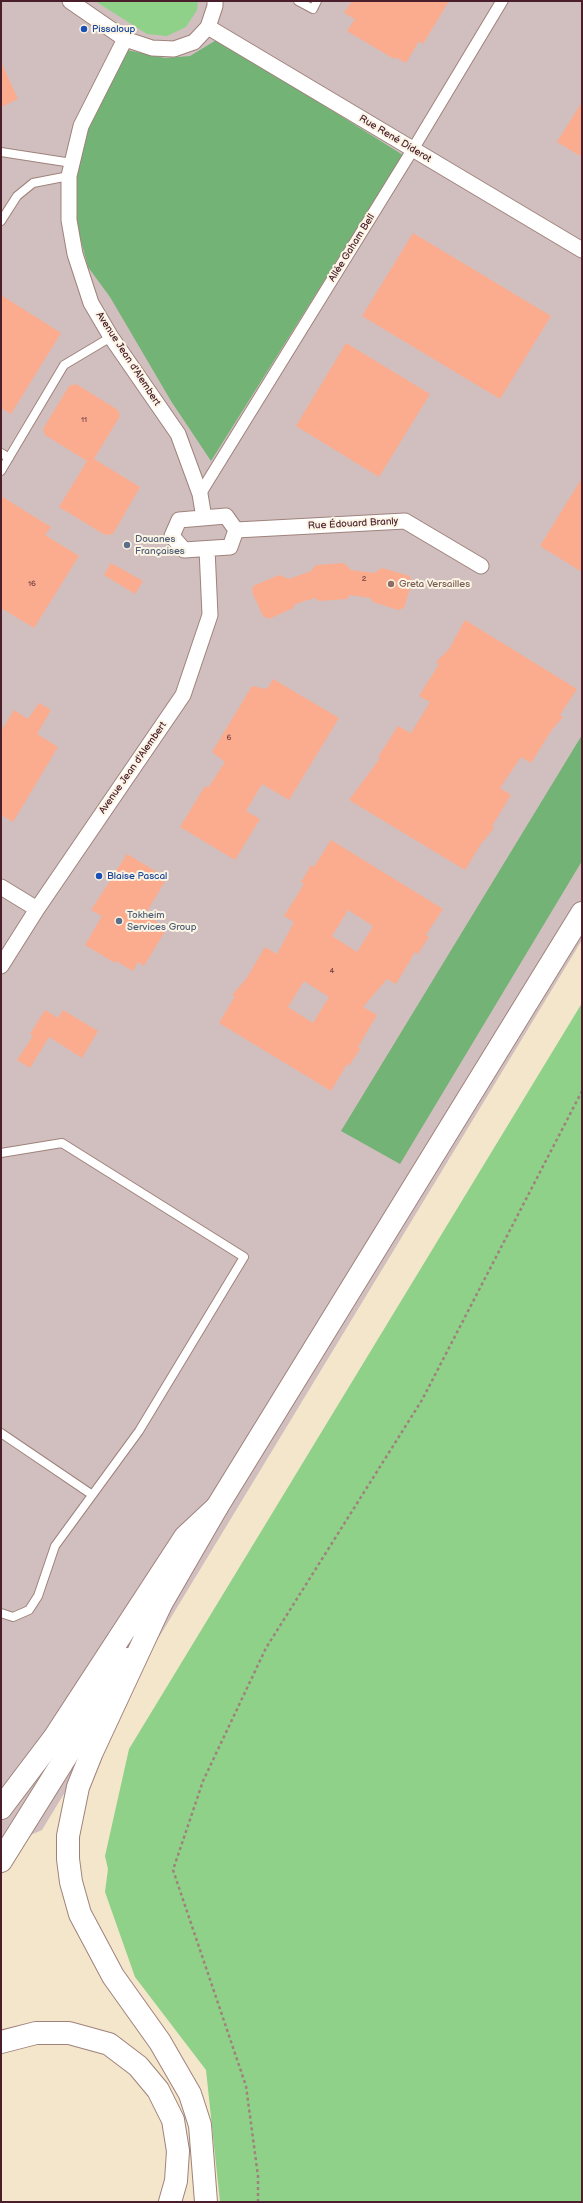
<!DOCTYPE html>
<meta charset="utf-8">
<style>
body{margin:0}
#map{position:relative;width:583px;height:2203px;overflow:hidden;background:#f4e6cb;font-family:"Balsamiq Sans",sans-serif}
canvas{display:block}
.frame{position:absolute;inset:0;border:2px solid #4a1f2b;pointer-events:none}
</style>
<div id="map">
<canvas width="583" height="2203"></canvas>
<div class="frame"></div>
</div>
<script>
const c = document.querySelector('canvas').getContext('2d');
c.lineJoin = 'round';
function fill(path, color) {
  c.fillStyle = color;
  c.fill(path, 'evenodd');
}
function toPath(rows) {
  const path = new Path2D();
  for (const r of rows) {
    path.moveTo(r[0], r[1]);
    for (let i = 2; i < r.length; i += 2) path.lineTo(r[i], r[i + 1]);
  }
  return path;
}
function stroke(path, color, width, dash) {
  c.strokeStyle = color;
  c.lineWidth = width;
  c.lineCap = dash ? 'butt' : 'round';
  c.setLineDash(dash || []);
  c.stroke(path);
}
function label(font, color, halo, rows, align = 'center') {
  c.font = font + ' "Balsamiq Sans",sans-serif';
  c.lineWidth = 4;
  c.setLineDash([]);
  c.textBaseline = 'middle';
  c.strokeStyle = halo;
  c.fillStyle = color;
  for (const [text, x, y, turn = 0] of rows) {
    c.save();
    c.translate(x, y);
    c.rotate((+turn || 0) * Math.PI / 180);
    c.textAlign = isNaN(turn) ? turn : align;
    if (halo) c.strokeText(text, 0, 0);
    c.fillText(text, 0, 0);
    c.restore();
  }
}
const industrial = toPath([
 [1,1,582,1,582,940,42,1830,1,1848]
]);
const green = toPath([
 [95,1,198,1,197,10,186,27,167,36,147,34],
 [582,1003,582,2202,220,2202,206,2070,135,1977,105,1892,108,1869,105,1856,129,1749]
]);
const forest = toPath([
 [218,39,403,155,211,461,171,401,110,297,88,267,76,222,76,177,88,126,127,50,165,58,190,56],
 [582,735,582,861,400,1164,341,1131]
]);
const building = toPath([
 [352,1,449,1,423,44,419,41,406,63,395,57,394,59,347,31,355,19,344,13],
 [1,62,18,99,1,107],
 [582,102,582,157,557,142],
 [413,233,551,316,500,399,362,316],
 [1,295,61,333,11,414,1,408],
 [346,343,430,394,379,477,296,426],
 [76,384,118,410,120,416,94,459,140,487,113,534,105,535,59,507,87,461,45,435,43,429,69,386],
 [582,478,582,572,540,546],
 [1,496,51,527,45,535,79,556,34,628,1,608],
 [111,563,143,581,135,594,104,575],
 [344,563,351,570,374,573,382,568,410,576,412,582,404,608,398,610,373,602,370,598,350,595,347,599,319,601,315,598,295,604,293,608,269,619,263,616,252,592,253,586,279,575,289,579,311,571,316,565],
 [465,620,577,689,560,715,563,717,551,731,531,763,521,757,500,788,511,795,492,826,494,828,481,844,465,870,349,800,380,758,378,757,398,726,411,733,430,702,419,696,439,664,436,662,449,649],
 [273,679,339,718,289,800,262,784,246,811,260,819,235,860,180,827,205,786,208,788,225,762,212,752,252,686,267,689],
 [39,703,51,710,37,734,58,747,13,822,1,815,1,731,14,710,28,719],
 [331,840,443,909,426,935,429,937,423,946,418,954,415,952,396,984,387,979,363,1007,377,1015,358,1047,360,1049,349,1066,347,1064,331,1091,219,1023,235,996,232,995,246,979,265,947,277,954,294,922,284,916,304,884,301,882,306,874,311,865,314,867],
 [348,910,373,926,357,952,332,936],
 [304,981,329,997,313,1023,288,1007],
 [127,854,167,878,145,915,167,928,144,966,138,962,133,971,116,961,115,963,85,945,102,916,91,910],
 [45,1010,58,1018,63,1010,98,1031,82,1058,49,1037,30,1068,17,1060,33,1036,30,1034]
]);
const path = toPath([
 [258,2202,258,2176,246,2086,173,1870,203,1781,266,1648,422,1400,582,1091]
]);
const service = toPath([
 [298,1,313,9,317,1],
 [1,152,72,163],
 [1,221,17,196,33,183,69,176],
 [1,453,9,458],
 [1,471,64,365,111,337],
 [1,1153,62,1143,244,1257,139,1431,55,1546,38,1596,29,1610,13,1617,1,1613],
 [1,1433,91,1494]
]);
const pedestrian = toPath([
 [200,494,413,149,502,1]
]);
const minor = toPath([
 [70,1,125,39,152,48,174,49,194,42,208,27,215,6,215,1],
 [208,27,582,250],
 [125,39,81,126,69,176,69,220,75,254,91,303,111,337,178,434,200,494,204,518],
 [226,516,236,530,230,547,184,550,172,536,179,520,226,516],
 [236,530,405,521,481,566],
 [1,887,37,909],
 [1,966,37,909,183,695,210,615,207,549]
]);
const secondary = toPath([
 [150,1623,217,1507,582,913],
 [1,1861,127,1659]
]);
const primary = toPath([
 [160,1606,92,1752,78,1787,68,1836,68,1859,71,1882,80,1914,113,1976,160,2042,190,2094,200,2125,206,2202],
 [1,1808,54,1738,185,1537,217,1507],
 [1,2042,36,2033,69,2033,109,2044,138,2066,158,2090,173,2120,178,2151,176,2181,170,2202]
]);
const markers = [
 [84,29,4,"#1a4fb4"],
 [127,545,4,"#5c6f8a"],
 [391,584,4,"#8d6e63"],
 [99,876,4,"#1a4fb4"],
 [119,921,4,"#5c6f8a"]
];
const numberNames = [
 ["11",84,420],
 ["2",364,579],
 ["16",32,584],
 ["6",229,738],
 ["4",332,971]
];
const transitNames = [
 ["Pissaloup",92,29],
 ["Blaise Pascal",107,876]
];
const streetNames = [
 ["Rue René Diderot",395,139,31],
 ["Allée Gaham Bell",352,248,-58],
 ["Avenue Jean d'Alembert",128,359,57],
 ["Rue Édouard Branly",353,524,-3],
 ["Avenue Jean d'Alembert",133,768,-55]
];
const serviceNames = [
 ["Douanes",135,539],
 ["Françaises",135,551],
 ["Tokheim",127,915],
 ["Services Group",127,927]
];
const educationNames = [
 ["Greta Versailles",399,584]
];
fill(industrial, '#d1bfbf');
fill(green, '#8fd189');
fill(forest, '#73b375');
fill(building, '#fbac8e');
stroke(service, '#9f827b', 10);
stroke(pedestrian, '#9f827b', 13);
stroke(minor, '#9f827b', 17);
stroke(secondary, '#9f827b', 24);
stroke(primary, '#9f827b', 24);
stroke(path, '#9f827b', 2.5, [3, 3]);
stroke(service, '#fff', 8);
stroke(pedestrian, '#fff', 11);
stroke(minor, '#fff', 15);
stroke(secondary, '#fff', 22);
stroke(primary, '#fff', 22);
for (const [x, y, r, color] of markers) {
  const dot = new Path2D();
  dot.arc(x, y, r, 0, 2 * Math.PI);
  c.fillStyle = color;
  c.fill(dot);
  stroke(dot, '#fcf5e5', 1.5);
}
label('8px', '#764244', null, numberNames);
label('10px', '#164399', '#fcf5e5', transitNames, 'left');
label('10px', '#4a1f2b', '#fcf5e5', streetNames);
label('10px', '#4e5e75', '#fcf5e5', serviceNames, 'left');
label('10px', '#785e54', '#fcf5e5', educationNames, 'left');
</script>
